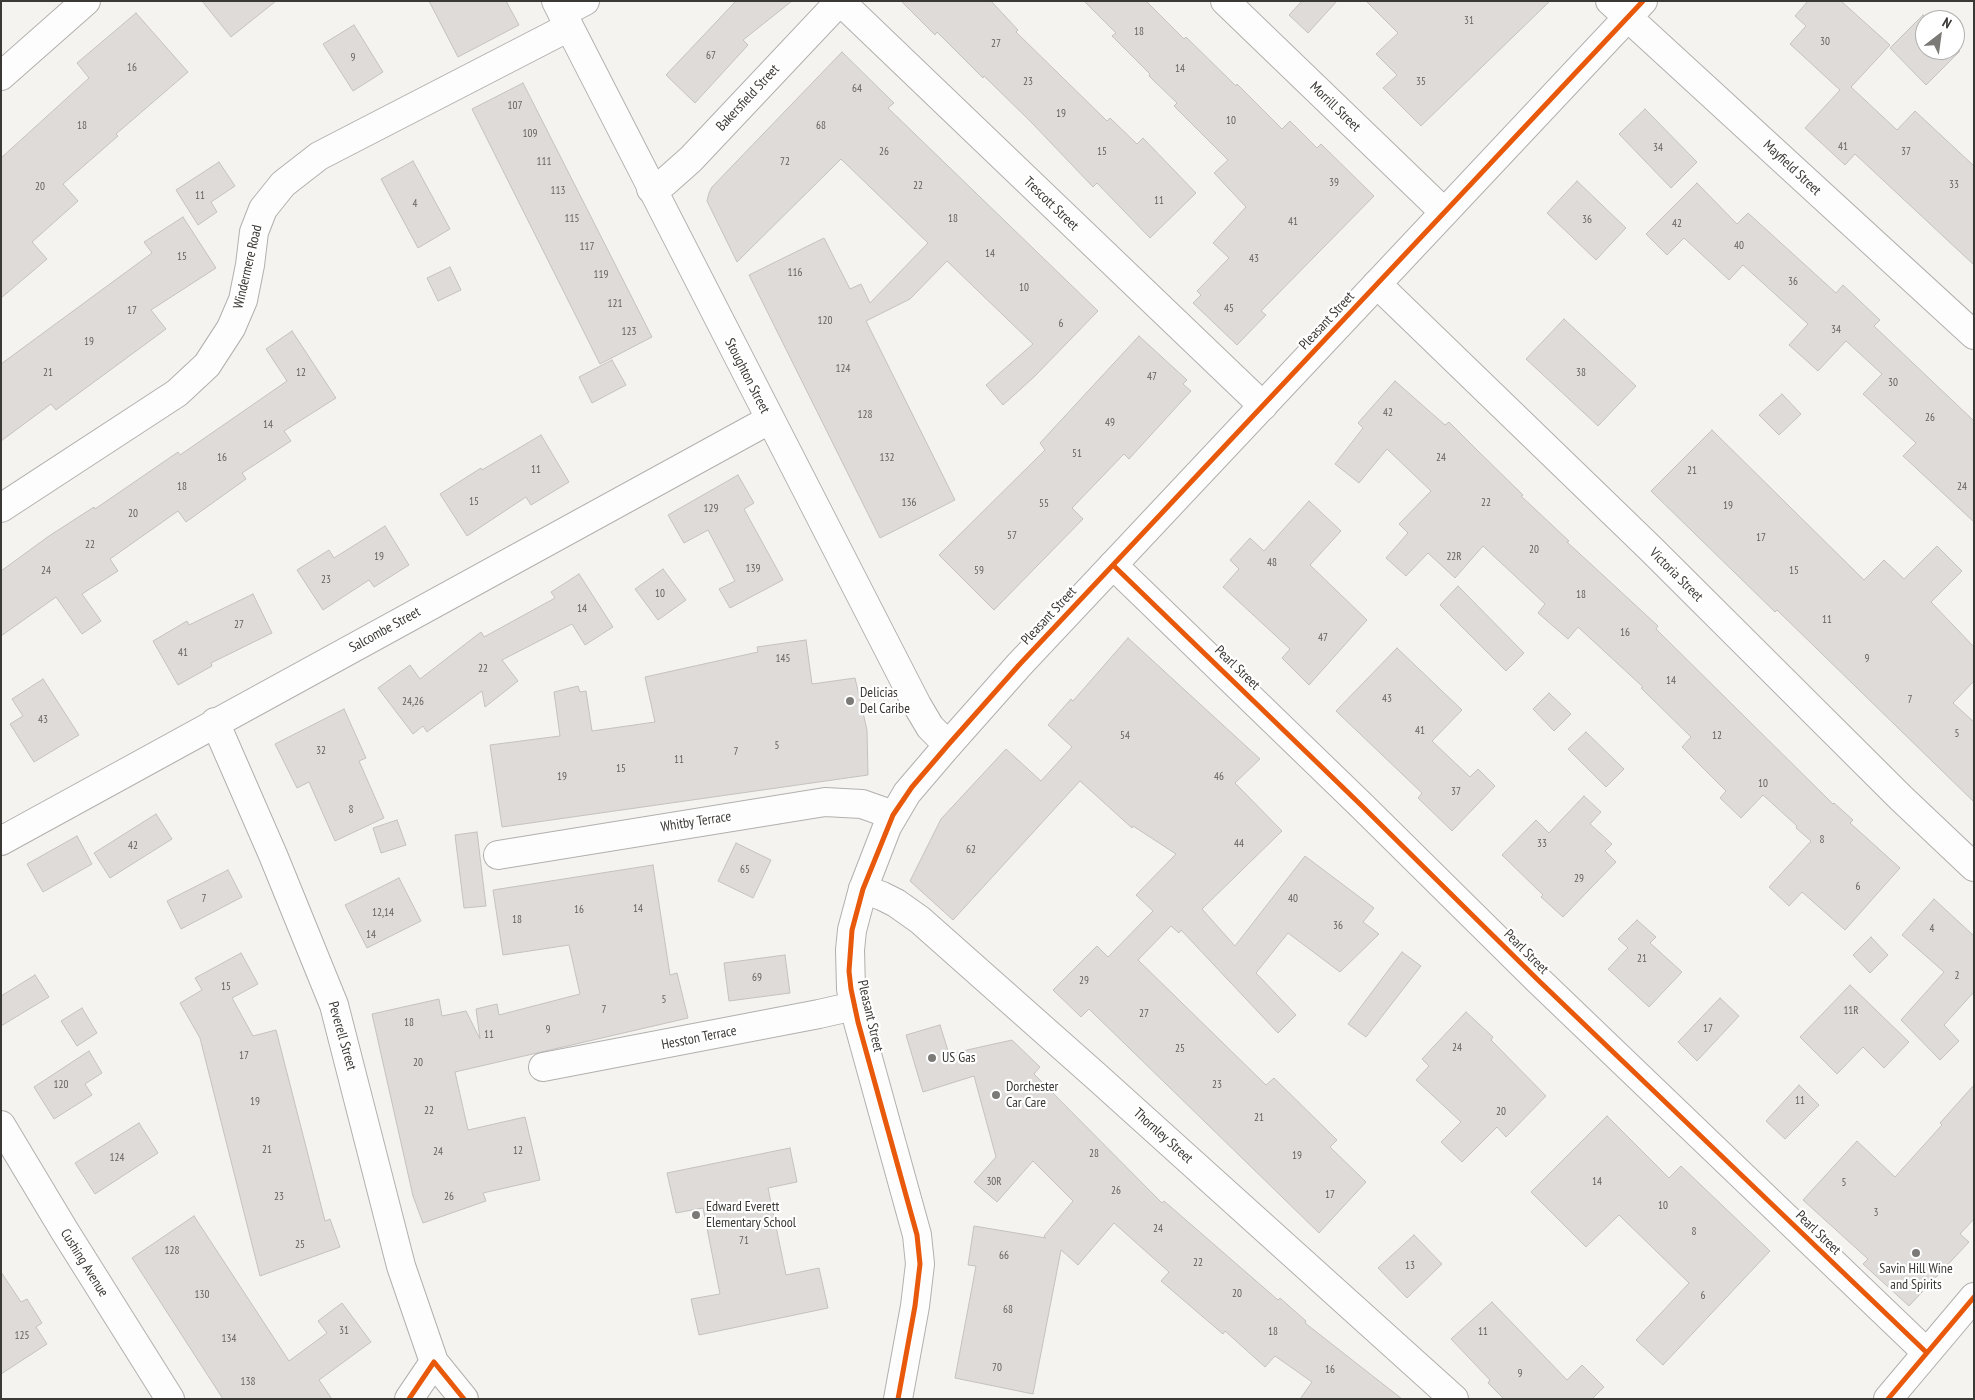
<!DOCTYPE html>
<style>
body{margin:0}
#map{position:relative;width:1975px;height:1400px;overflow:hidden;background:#f5f3ef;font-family:"PT Sans Narrow",sans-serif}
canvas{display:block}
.frame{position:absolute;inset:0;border:2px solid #3b3936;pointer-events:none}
.north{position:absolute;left:1915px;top:10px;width:50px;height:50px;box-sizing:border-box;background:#fff;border:1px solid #b1b0af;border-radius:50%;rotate:30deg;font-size:14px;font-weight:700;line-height:20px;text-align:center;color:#3b3936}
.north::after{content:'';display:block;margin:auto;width:18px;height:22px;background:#7c7a77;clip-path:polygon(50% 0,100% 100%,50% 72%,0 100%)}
</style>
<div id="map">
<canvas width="1975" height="1400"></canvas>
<div class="frame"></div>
<div class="north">N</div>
</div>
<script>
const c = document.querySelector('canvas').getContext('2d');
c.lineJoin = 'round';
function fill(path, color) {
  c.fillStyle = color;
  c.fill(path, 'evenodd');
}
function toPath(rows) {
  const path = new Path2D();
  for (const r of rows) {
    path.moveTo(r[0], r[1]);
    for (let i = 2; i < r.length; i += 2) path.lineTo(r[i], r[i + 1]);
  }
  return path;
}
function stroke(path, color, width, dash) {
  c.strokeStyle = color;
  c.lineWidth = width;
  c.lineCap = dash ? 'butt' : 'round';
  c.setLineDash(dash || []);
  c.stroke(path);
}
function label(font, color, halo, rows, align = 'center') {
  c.font = font + ' "PT Sans Narrow",sans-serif';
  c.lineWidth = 4.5;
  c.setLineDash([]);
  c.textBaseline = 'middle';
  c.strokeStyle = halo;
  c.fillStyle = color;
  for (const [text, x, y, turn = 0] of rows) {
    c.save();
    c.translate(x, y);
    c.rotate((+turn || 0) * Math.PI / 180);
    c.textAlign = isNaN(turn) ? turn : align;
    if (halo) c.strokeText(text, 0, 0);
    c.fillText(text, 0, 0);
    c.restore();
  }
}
const building = toPath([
 [202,1,276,1,231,37,202,1],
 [429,1,506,1,519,25,458,57,429,1],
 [736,1,792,1,743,40,748,45,695,103,666,75,736,1],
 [901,1,991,1,1018,30,1016,32,1107,121,1110,118,1137,144,1143,138,1196,193,1150,238,1097,183,1093,187,1032,123,984,76,983,78,937,32,935,35,901,1],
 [1084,1,1146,1,1184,39,1186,37,1236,86,1237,84,1282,129,1290,121,1317,148,1321,144,1374,196,1261,311,1266,315,1237,345,1193,303,1201,295,1197,291,1229,258,1213,243,1246,207,1214,173,1228,160,1174,106,1177,103,1149,76,1150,74,1112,36,1116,33,1084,1],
 [1302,1,1337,1,1308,33,1289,15,1302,1],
 [1366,1,1550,1,1421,126,1383,88,1397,75,1376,54,1398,33,1366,1],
 [1808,1,1841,1,1890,45,1851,87,1897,130,1915,111,1974,166,1974,265,1855,154,1845,165,1805,128,1840,90,1790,44,1806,26,1795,16,1808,1],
 [136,13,188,72,116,134,118,136,63,184,78,201,32,242,47,259,1,298,1,158,89,78,77,63,136,13],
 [1923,15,1928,20,1925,20,1925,50,1955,50,1955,47,1960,51,1926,85,1890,48,1923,15],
 [354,25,383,72,353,91,323,44,354,25],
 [842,52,894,103,888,108,1098,311,1034,377,1003,405,986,385,1033,344,947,261,910,299,866,321,955,500,880,538,749,275,824,238,850,289,861,284,870,303,928,243,841,159,737,262,707,201,709,193,712,187,842,52],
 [523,83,652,337,600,364,472,109,523,83],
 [1645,109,1697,162,1671,188,1619,134,1645,109],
 [413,161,450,229,418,248,381,179,413,161],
 [219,162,235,186,211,202,217,212,198,225,176,190,219,162],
 [1577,181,1626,228,1596,260,1547,213,1577,181],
 [1697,183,1737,224,1748,213,1836,293,1843,285,1880,320,1874,326,1974,421,1974,522,1903,456,1916,443,1863,394,1882,374,1846,341,1818,371,1789,345,1808,324,1743,265,1729,280,1684,238,1667,255,1646,234,1697,183],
 [183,217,216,268,151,310,166,329,56,410,51,404,1,441,1,364,152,253,144,242,183,217],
 [450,267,461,290,438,301,427,278,450,267],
 [1564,319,1636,386,1598,426,1526,359,1564,319],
 [292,331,336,398,284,431,291,441,242,473,246,479,186,522,178,511,110,559,118,571,82,594,101,621,82,634,56,597,1,636,1,571,49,536,94,507,95,509,178,452,180,455,287,381,266,349,292,331],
 [1139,336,1187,380,1183,384,1191,391,1129,459,1124,454,1072,508,1083,519,994,610,939,555,1045,450,1040,443,1139,336],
 [612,360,626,385,592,403,579,377,612,360],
 [1395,381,1445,425,1449,422,1476,449,1523,495,1521,496,1569,541,1567,542,1658,626,1656,629,1833,804,1834,803,1853,820,1850,823,1900,868,1845,930,1802,892,1789,906,1769,887,1811,841,1796,828,1797,826,1763,795,1741,818,1720,798,1726,791,1682,747,1691,737,1641,688,1643,687,1578,627,1568,639,1538,613,1545,604,1483,546,1455,578,1428,553,1406,576,1386,558,1408,533,1399,524,1431,491,1387,449,1359,483,1335,464,1363,428,1358,423,1395,381],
 [1782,394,1801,414,1779,435,1759,415,1782,394],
 [1712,430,1864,580,1884,560,1904,579,1937,546,1962,571,1931,602,1974,647,1974,681,1953,703,1974,722,1974,802,1777,610,1775,612,1651,491,1712,430],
 [541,435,569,482,531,505,526,497,467,536,440,494,481,468,482,470,541,435],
 [738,475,754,503,744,509,783,580,730,608,719,589,735,581,708,530,684,543,668,515,738,475],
 [1309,501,1341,531,1310,565,1367,620,1309,685,1282,658,1290,649,1223,587,1239,569,1230,560,1250,538,1264,551,1309,501],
 [385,526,409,565,374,587,369,580,323,610,297,570,329,550,334,558,385,526],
 [663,569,686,600,658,620,635,589,663,569],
 [579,574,613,627,585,645,572,624,502,660,518,681,485,707,482,691,427,732,423,726,413,734,378,688,410,665,420,679,481,632,484,637,555,598,551,592,579,574],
 [1458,586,1524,653,1506,671,1440,605,1458,586],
 [253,594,272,633,211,663,212,666,178,685,153,641,187,621,189,625,253,594],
 [1128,638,1260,759,1235,783,1282,831,1202,909,1235,946,1305,856,1374,908,1363,922,1379,934,1340,972,1288,933,1256,973,1296,1015,1278,1033,1181,930,1179,933,1171,926,1138,960,1266,1085,1274,1078,1337,1140,1330,1147,1366,1182,1319,1233,1089,1009,1081,1017,1053,990,1097,946,1108,957,1153,911,1136,895,1176,854,1133,826,1132,828,1080,781,953,920,910,881,941,819,1006,749,1041,781,1072,747,1048,725,1071,699,1073,701,1128,638],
 [806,640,812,684,855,678,867,730,868,775,502,827,490,745,560,736,554,692,578,686,580,692,586,691,592,731,655,722,645,677,758,652,757,647,806,640],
 [1397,648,1462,710,1432,741,1470,777,1478,769,1495,786,1452,831,1418,798,1422,793,1336,711,1397,648],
 [43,679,79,735,34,762,10,724,23,716,12,699,43,679],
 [1549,693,1571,714,1554,731,1533,709,1549,693],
 [344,709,366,758,359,761,384,818,335,841,309,782,297,788,275,744,344,709],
 [1586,732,1624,769,1606,787,1568,749,1586,732],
 [1584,796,1601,812,1590,824,1612,844,1605,851,1616,862,1563,917,1541,897,1543,895,1502,855,1536,820,1549,833,1584,796],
 [156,814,172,839,110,878,94,853,156,814],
 [397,820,406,845,381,853,373,828,397,820],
 [477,832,486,906,464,908,455,835,477,832],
 [77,836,92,864,43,892,27,864,77,836],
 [736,843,771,860,753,898,718,881,736,843],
 [653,865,670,975,677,973,688,1018,455,1072,468,1130,525,1117,540,1180,483,1193,486,1201,423,1223,413,1196,372,1014,439,999,442,1016,466,1011,480,1039,476,1009,497,1004,499,1015,580,994,569,945,503,955,493,890,653,865],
 [228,870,242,897,181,929,167,901,228,870],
 [399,878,421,921,367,948,345,905,399,878],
 [1934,899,1974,936,1974,992,1944,1025,1959,1041,1940,1060,1901,1020,1944,972,1902,935,1934,899],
 [1637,920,1656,937,1650,943,1682,972,1649,1007,1608,969,1628,948,1618,939,1637,920],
 [1871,937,1888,955,1870,973,1853,955,1871,937],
 [1402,952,1421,966,1366,1037,1348,1024,1402,952],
 [241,953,258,984,232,998,253,1036,276,1030,325,1221,330,1219,340,1247,260,1276,200,1038,180,1003,202,990,195,978,241,953],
 [785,955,790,993,729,1001,724,963,785,955],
 [35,975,49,997,1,1026,1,996,35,975],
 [1850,985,1909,1042,1884,1068,1863,1047,1837,1074,1800,1037,1850,985],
 [1720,998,1739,1016,1697,1061,1678,1042,1720,998],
 [82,1008,97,1033,77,1046,61,1021,82,1008],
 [1466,1012,1493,1037,1491,1040,1546,1096,1506,1137,1497,1127,1462,1162,1441,1142,1461,1122,1416,1080,1429,1066,1422,1059,1466,1012],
 [940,1025,949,1054,1012,1040,1040,1067,1034,1074,1162,1203,1164,1201,1278,1300,1280,1298,1306,1321,1305,1323,1402,1399,1300,1399,1312,1382,1275,1356,1265,1367,1225,1331,1223,1334,1161,1281,1169,1272,1114,1223,1078,1265,1061,1250,1033,1394,955,1378,976,1266,968,1265,974,1226,1046,1238,1044,1236,1073,1201,1033,1161,997,1202,974,1182,996,1157,974,1076,923,1092,906,1035,940,1025],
 [89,1051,102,1073,85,1084,92,1095,54,1119,34,1087,89,1051],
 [1799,1085,1819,1105,1785,1139,1766,1121,1799,1085],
 [1974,1085,1974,1219,1960,1234,1969,1242,1909,1306,1863,1264,1868,1259,1803,1200,1857,1141,1895,1177,1942,1125,1940,1123,1974,1085],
 [1607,1116,1669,1178,1681,1166,1770,1251,1663,1365,1636,1340,1689,1283,1619,1215,1586,1247,1531,1192,1607,1116],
 [139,1123,158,1153,95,1194,75,1163,139,1123],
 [790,1148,797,1182,768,1188,786,1275,819,1268,828,1308,699,1335,691,1299,720,1294,703,1208,676,1213,667,1173,790,1148],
 [194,1216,289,1361,327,1333,318,1321,342,1303,371,1342,319,1380,332,1399,223,1399,132,1258,194,1216],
 [1414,1235,1442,1264,1407,1298,1378,1268,1414,1235],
 [1,1272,21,1302,27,1299,42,1323,36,1327,47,1344,1,1374,1,1272],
 [1492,1302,1567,1380,1582,1365,1604,1387,1592,1399,1504,1399,1488,1383,1490,1380,1451,1339,1492,1302]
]);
const minor = toPath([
 [840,1,1263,406],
 [1225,1,1444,212],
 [1610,1,1974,335],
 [562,13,585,1],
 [1,76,86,1],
 [651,189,664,183,691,159,840,1],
 [1377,284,1651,549,1901,798,1974,867],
 [1,508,177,393,207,365,231,328,243,300,250,265,254,232,263,209,283,184,319,156,569,27],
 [1113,565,1362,806,1538,980,1926,1352],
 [215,722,273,855,334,1005,401,1266,434,1362],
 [1,841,769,420],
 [498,855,825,802,862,804,893,815],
 [863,889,882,896,896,903,920,920,1097,1077,1454,1399],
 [543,1067,819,1014,854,1006],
 [1,1125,64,1230,170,1399],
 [409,1399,434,1362,464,1399]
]);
const tertiary = toPath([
 [948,745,1019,665,1643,1]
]);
const secondary = toPath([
 [556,1,917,705,930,727,948,745,907,793,887,827,863,889,852,930,850,950,851,989,858,1022,917,1235,920,1264,915,1306,898,1399]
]);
const primary = toPath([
 [1888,1399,1974,1297]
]);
const cycleway = toPath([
 [1113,565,1362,806,1538,980,1926,1352],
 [409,1399,434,1362,464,1399],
 [898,1399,915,1306,920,1264,917,1235,858,1022,851,989,849,971,852,930,863,889,893,815,912,787,948,745,1019,665,1643,1],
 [1888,1399,1974,1297]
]);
const markers = [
 [850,701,5,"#7c7a77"],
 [932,1058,5,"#7c7a77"],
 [996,1095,5,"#7c7a77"],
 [696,1215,5,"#7c7a77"],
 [1916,1253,5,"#7c7a77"]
];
const numberNames = [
 ["31",1469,21],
 ["18",1139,32],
 ["30",1825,42],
 ["27",996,44],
 ["67",711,56],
 ["9",353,58],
 ["16",132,68],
 ["14",1180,69],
 ["23",1028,82],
 ["35",1421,82],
 ["64",857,89],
 ["107",515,106],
 ["19",1061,114],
 ["10",1231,121],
 ["18",82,126],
 ["68",821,126],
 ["109",530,134],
 ["41",1843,147],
 ["34",1658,148],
 ["26",884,152],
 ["15",1102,152],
 ["37",1906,152],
 ["111",544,162],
 ["72",785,162],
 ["39",1334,183],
 ["33",1954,185],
 ["22",918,186],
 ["20",40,187],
 ["113",558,191],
 ["11",200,196],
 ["11",1159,201],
 ["4",415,204],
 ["115",572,219],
 ["18",953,219],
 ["36",1587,220],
 ["41",1293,222],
 ["42",1677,224],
 ["40",1739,246],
 ["117",587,247],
 ["14",990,254],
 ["15",182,257],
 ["43",1254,259],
 ["116",795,273],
 ["119",601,275],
 ["36",1793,282],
 ["10",1024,288],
 ["121",615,304],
 ["45",1229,309],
 ["17",132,311],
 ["120",825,321],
 ["6",1061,324],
 ["34",1836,330],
 ["123",629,332],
 ["19",89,342],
 ["124",843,369],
 ["21",48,373],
 ["12",301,373],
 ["38",1581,373],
 ["47",1152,377],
 ["30",1893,383],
 ["42",1388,413],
 ["128",865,415],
 ["26",1930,418],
 ["49",1110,423],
 ["14",268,425],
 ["51",1077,454],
 ["16",222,458],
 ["132",887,458],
 ["24",1441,458],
 ["11",536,470],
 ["21",1692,471],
 ["18",182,487],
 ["24",1962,487],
 ["15",474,502],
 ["136",909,503],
 ["22",1486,503],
 ["55",1044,504],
 ["19",1728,506],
 ["129",711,509],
 ["20",133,514],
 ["57",1012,536],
 ["17",1761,538],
 ["22",90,545],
 ["20",1534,550],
 ["19",379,557],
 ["22R",1454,557],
 ["48",1272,563],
 ["139",753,569],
 ["24",46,571],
 ["59",979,571],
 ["15",1794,571],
 ["23",326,580],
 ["10",660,594],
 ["18",1581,595],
 ["14",582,609],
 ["11",1827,620],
 ["27",239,625],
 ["16",1625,633],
 ["47",1323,638],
 ["41",183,653],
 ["145",783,659],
 ["9",1867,659],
 ["22",483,669],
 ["14",1671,681],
 ["43",1387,699],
 ["7",1910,700],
 ["24,26",413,702],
 ["43",43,720],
 ["41",1420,731],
 ["5",1957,734],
 ["54",1125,736],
 ["12",1717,736],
 ["5",777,746],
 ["32",321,751],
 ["7",736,752],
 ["11",679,760],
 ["15",621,769],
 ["19",562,777],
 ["46",1219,777],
 ["10",1763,784],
 ["37",1456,792],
 ["8",351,810],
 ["8",1822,840],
 ["44",1239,844],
 ["33",1542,844],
 ["42",133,846],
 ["62",971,850],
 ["65",745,870],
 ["29",1579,879],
 ["6",1858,887],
 ["7",204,899],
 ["40",1293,899],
 ["14",638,909],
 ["16",579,910],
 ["12,14",383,913],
 ["18",517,920],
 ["36",1338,926],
 ["4",1932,929],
 ["14",371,935],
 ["21",1642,959],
 ["2",1957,976],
 ["69",757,978],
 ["29",1084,981],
 ["15",226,987],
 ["5",664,1000],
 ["7",604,1010],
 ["11R",1851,1011],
 ["27",1144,1014],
 ["18",409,1023],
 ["17",1708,1029],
 ["9",548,1030],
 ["11",489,1035],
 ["24",1457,1048],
 ["25",1180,1049],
 ["17",244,1056],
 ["20",418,1063],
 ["120",61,1085],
 ["23",1217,1085],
 ["11",1800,1101],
 ["19",255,1102],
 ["22",429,1111],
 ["20",1501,1112],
 ["21",1259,1118],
 ["21",267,1150],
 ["12",518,1151],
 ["24",438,1152],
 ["28",1094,1154],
 ["19",1297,1156],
 ["124",117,1158],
 ["30R",994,1182],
 ["14",1597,1182],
 ["5",1844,1183],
 ["26",1116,1191],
 ["17",1330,1195],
 ["23",279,1197],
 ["26",449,1197],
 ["10",1663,1206],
 ["3",1876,1213],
 ["24",1158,1229],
 ["8",1694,1232],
 ["71",744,1241],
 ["25",300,1245],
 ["128",172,1251],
 ["66",1004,1256],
 ["22",1198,1263],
 ["13",1410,1266],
 ["20",1237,1294],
 ["130",202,1295],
 ["6",1703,1296],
 ["68",1008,1310],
 ["31",344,1331],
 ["18",1273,1332],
 ["11",1483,1332],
 ["125",22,1336],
 ["134",229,1339],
 ["70",997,1368],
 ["16",1330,1370],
 ["9",1520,1374],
 ["138",248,1382]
];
const streetNames = [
 ["Bakersfield Street",748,98,-47],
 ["Morrill Street",1335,107,44],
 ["Mayfield Street",1792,168,43],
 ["Trescott Street",1051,204,44],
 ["Windermere Road",248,267,-77],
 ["Pleasant Street",1327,321,-47],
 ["Stoughton Street",747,376,63],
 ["Victoria Street",1676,575,45],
 ["Pleasant Street",1049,616,-47],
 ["Salcombe Street",385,630,-29],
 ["Pearl Street",1237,668,44],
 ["Whitby Terrace",696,822,-9],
 ["Pearl Street",1526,952,45],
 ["Pleasant Street",870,1016,77],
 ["Peverell Street",342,1036,74],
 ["Hesston Terrace",699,1038,-11],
 ["Thornley Street",1163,1136,42],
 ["Pearl Street",1818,1233,44],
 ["Cushing Avenue",84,1263,58]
];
const poiNames = [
 ["Delicias",860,693],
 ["Del Caribe",860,709],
 ["US Gas",942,1058],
 ["Dorchester",1006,1087],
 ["Car Care",1006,1103],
 ["Edward Everett",706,1207],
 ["Elementary School",706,1223],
 ["Savin Hill Wine",1916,1269,"center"],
 ["and Spirits",1916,1285,"center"]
];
fill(building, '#dedbd9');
stroke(building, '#c4c1bf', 1);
stroke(minor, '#b2b0ae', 30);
stroke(tertiary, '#b2b0ae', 30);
stroke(secondary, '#b2b0ae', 30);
stroke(primary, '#b2b0ae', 30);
stroke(minor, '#fefdfd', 28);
stroke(tertiary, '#fefdfd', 28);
stroke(secondary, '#fefdfd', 28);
stroke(primary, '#fefdfd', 28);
stroke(cycleway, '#e8590c', 5);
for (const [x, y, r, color] of markers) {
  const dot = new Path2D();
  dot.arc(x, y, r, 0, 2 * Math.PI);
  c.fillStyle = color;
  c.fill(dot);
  stroke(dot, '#fff', 2);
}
label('11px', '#646260', null, numberNames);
label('14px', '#3b3936', '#fff', streetNames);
label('14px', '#3b3936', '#fff', poiNames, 'left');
</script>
